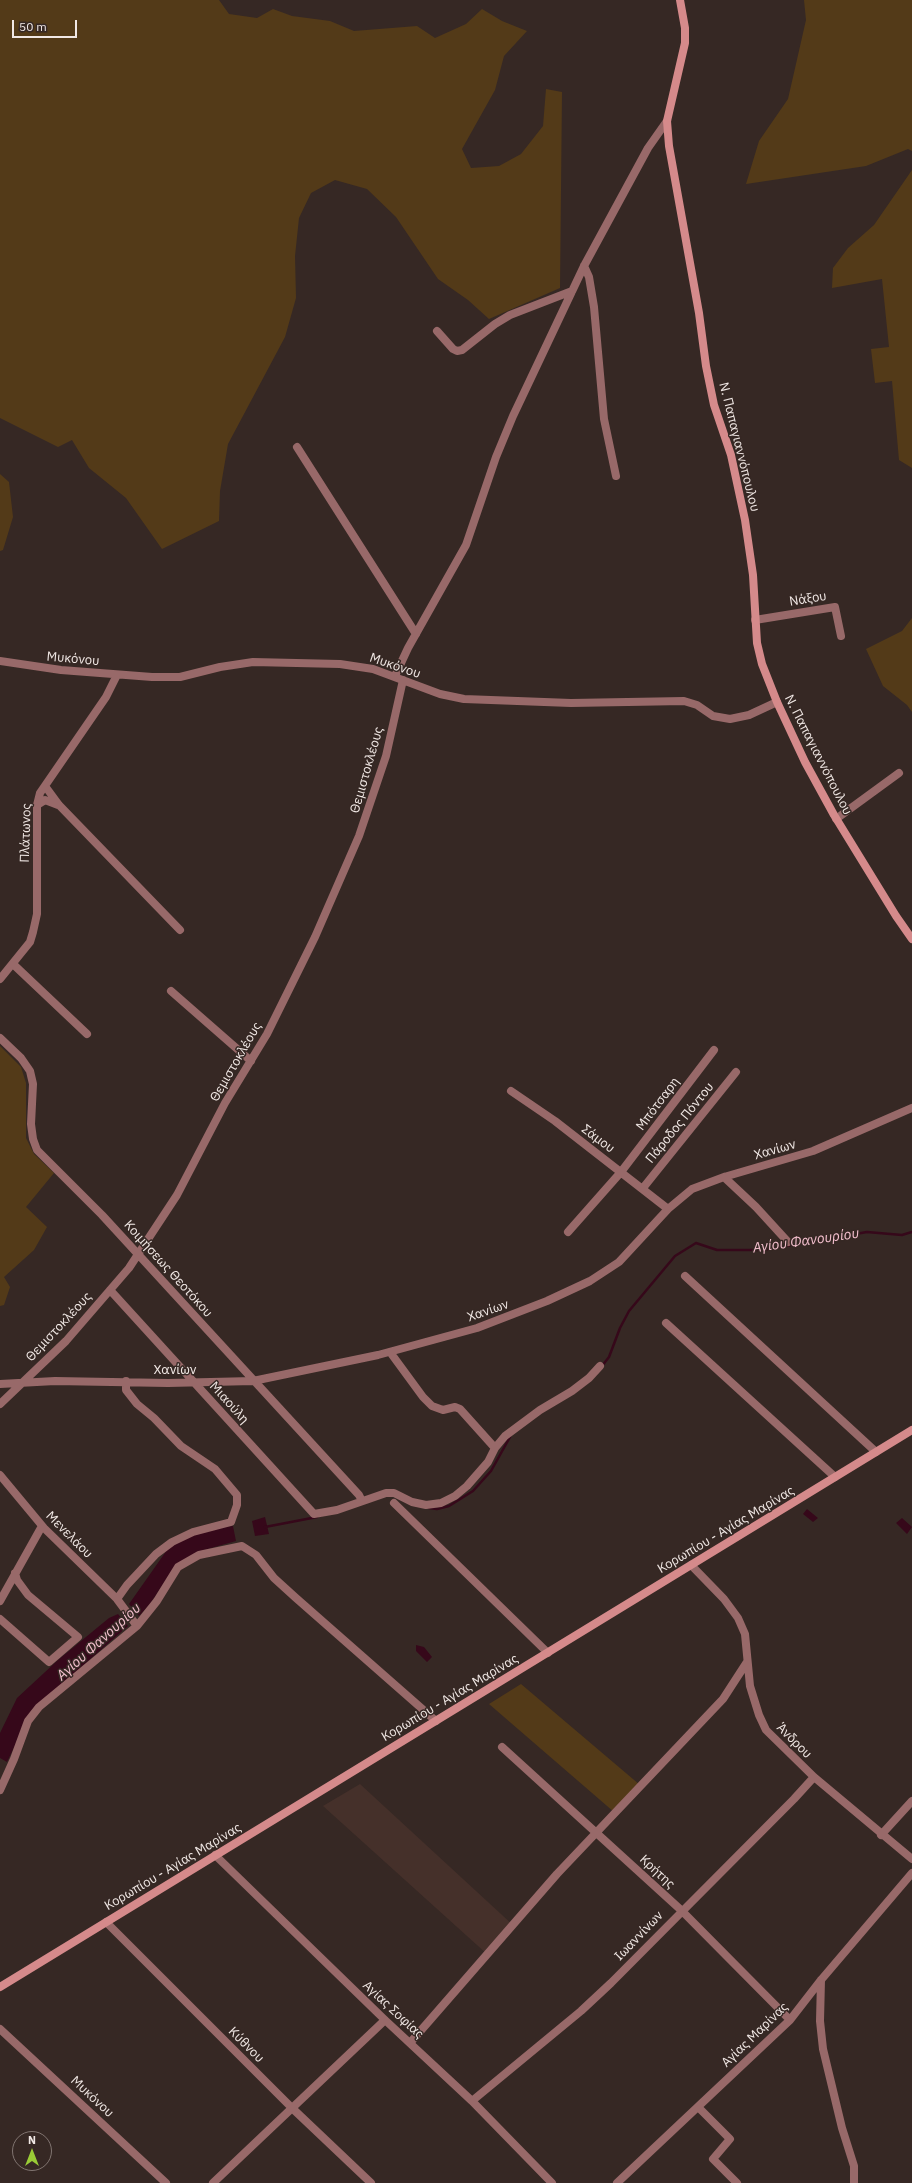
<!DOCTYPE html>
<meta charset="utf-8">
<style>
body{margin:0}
#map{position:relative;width:912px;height:2183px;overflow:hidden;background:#362824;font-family:"IBM Plex Sans",sans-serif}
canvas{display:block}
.north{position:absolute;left:12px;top:2131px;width:40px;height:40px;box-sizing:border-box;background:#362824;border:1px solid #817571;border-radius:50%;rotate:0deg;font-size:11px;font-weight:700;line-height:16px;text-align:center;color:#f1e8e5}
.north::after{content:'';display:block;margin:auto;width:14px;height:18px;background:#99cb36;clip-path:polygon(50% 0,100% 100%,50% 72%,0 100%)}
.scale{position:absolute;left:12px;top:20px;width:65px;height:18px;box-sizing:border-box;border:2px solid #f1e8e5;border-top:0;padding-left:5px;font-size:12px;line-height:14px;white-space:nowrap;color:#f1e8e5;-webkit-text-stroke:3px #362824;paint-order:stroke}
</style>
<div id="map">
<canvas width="912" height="2183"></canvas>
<div class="north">N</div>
<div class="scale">50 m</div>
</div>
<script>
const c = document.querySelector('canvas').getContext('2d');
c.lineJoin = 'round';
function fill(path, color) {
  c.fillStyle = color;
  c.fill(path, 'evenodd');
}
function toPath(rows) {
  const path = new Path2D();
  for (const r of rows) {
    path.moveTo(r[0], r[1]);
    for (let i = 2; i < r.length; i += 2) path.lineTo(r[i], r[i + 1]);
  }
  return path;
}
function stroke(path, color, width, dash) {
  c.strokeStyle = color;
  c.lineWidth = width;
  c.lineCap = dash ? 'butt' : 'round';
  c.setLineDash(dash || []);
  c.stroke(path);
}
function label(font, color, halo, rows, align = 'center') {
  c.font = font + ' "IBM Plex Sans",sans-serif';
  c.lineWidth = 3;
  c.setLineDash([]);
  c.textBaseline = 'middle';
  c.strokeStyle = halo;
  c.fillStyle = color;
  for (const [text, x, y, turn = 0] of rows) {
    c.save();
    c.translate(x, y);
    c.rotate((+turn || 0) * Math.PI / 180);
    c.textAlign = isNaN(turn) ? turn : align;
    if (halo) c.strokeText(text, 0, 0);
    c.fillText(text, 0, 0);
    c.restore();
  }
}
const built = toPath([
 [360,1784,514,1926,488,1955,323,1806]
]);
const green = toPath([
 [0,0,219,0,229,14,257,18,273,9,292,16,330,21,354,31,417,26,435,38,466,24,482,9,502,21,527,31,504,56,495,90,462,149,471,168,499,166,521,154,543,126,546,89,562,92,560,288,489,319,468,300,438,279,396,217,367,189,335,180,311,193,299,218,295,256,296,298,285,337,228,444,220,491,219,521,162,549,126,498,89,468,72,440,58,447,0,418],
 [804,0,912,0,912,151,908,149,866,166,746,184,759,141,788,99,806,20],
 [912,170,912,468,899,460,892,381,875,383,871,349,889,347,882,279,832,288,833,268,848,248,874,225],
 [0,474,9,482,13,517,3,550,0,551],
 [912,618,912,712,907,705,883,686,866,649,902,631],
 [0,1046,21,1067,26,1083,26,1138,34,1154,54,1173,26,1207,47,1227,34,1250,4,1277,10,1287,4,1305,0,1306],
 [521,1684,640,1785,614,1812,489,1704]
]);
const water = toPath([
 [807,1509,818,1518,813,1522,803,1514],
 [265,1517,269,1534,255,1536,252,1521],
 [902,1518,912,1527,907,1534,896,1523],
 [233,1526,236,1541,204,1550,171,1572,150,1604,139,1616,129,1604,167,1550,186,1537,223,1527],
 [118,1614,128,1626,32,1710,7,1762,0,1758,0,1733,17,1698,58,1660,109,1618],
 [416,1645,424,1647,432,1657,427,1662,416,1651]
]);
const stream = toPath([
 [602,1366,609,1357,620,1328,629,1311,675,1256,696,1243,717,1250,763,1250,867,1232,902,1235,912,1232],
 [429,1508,437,1509,449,1506,473,1491,491,1471,510,1437],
 [265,1527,317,1517],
 [123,1623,137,1610]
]);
const street = toPath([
 [584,266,589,277,594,307,604,419,616,476],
 [437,331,453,349,457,351,462,350,495,324,510,315,572,291],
 [297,447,416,634],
 [755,620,835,607,841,636],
 [0,661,61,670,152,677,180,677,220,667,253,662,340,664,373,669,440,694,464,699,571,703,684,701,697,705,713,716,730,719,749,715,777,702],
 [395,676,408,648,466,545,496,457,513,416,584,266,648,148,667,121],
 [45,786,59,805,180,930],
 [37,805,45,800,58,805],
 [836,819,899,773],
 [13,964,87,1034],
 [0,979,30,942,33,932,37,914,37,805,40,793,106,697,117,675],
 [171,991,251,1061],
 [0,1038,21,1058,30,1071,33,1084,31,1124,33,1139,37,1150,102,1215,359,1495,362,1501],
 [511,1091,555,1121,668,1209],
 [724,1177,756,1207,788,1242],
 [643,1188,736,1072],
 [568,1232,621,1172,714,1050],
 [685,1276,876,1452],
 [110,1290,314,1514,337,1510,386,1493,394,1493,412,1502,426,1505,441,1503,455,1496,467,1486,488,1462,495,1448,505,1436,540,1410,572,1391,589,1378,600,1366],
 [666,1323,835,1477],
 [390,1352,423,1397,432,1406,443,1410,455,1407,460,1409,495,1448],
 [0,1384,55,1381,168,1383,253,1381,378,1355,477,1328,547,1301,590,1281,619,1262,668,1209,692,1189,724,1177,813,1151,912,1108],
 [0,1404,66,1341,129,1268,177,1195,225,1103,267,1034,315,937,359,836,386,756,403,680],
 [0,1475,44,1528,117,1599,137,1626],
 [394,1503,548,1653],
 [691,1565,724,1599,738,1618,745,1634,750,1686,759,1715,766,1730,814,1777,912,1859],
 [117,1599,127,1585,156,1554,172,1542,193,1532,231,1522,237,1505,237,1495,215,1469,181,1446,154,1418,137,1404,126,1390,126,1381],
 [0,1601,42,1526],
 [0,1619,49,1662,78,1637,28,1595,17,1580,15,1573],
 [502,1747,681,1910,790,2020],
 [0,1790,14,1759,28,1721,39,1707,137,1626,157,1601,178,1567,199,1555,242,1546,256,1555,274,1578,296,1598,436,1721],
 [881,1835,912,1801],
 [215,1855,385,2020,472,2101,552,2183],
 [106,1922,292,2108,371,2183],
 [821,1980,820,2021,823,2049,842,2128,854,2166,854,2183],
 [0,2029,166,2183],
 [410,2043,557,1874,723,1699,747,1662],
 [472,2101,581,2011,611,1983,794,1799,814,1777],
 [698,2107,730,2139,713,2159,737,2183],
 [213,2183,385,2020],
 [617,2183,790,2020,821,1980,912,1873]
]);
const secondary = toPath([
 [680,0,685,28,685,43,667,121,669,146,699,313,706,366,714,405,731,455,745,520,753,575,757,643,762,664,777,702,805,762,834,815,896,916,912,939],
 [0,1987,912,1430]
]);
const streetNames = [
 ["Ν. Παπαγιαννόπουλου",739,447,76],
 ["Νάξου",808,599,-9],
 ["Μυκόνου",73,659,5],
 ["Μυκόνου",395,666,19],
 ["Ν. Παπαγιαννόπουλου",818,755,63],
 ["Θεμιστοκλέους",367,770,-74],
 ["Πλάτωνος",26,833,-88],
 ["Θεμιστοκλέους",236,1062,-60],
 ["Μπότσαρη",658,1104,-53],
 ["Πάροδος Πόντου",680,1123,-51],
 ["Σάμου",598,1139,37],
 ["Χανίων",775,1150,-16],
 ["Κοιμήσεως Θεοτόκου",168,1269,48],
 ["Χανίων",488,1311,-19],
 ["Θεμιστοκλέους",59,1327,-47],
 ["Χανίων",175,1370],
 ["Μιαούλη",229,1403,48],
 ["Κορωπίου - Αγίας Μαρίνας",726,1530,-31],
 ["Μενελάου",69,1535,45],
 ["Κορωπίου - Αγίας Μαρίνας",450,1698,-31],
 ["Άνδρου",794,1741,45],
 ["Κορωπίου - Αγίας Μαρίνας",173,1867,-31],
 ["Κρήτης",657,1872,43],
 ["Ιωαννίνων",639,1936,-46],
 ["Αγίας Σοφίας",393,2010,43],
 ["Αγίας Μαρίνας",755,2035,-44],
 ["Κύθνου",246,2045,45],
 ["Μυκόνου",92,2097,43]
];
const waterNames = [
 ["Αγίου Φανουρίου",806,1241,-8],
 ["Αγίου Φανουρίου",99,1642,-42]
];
fill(built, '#45302a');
fill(green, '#533a18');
fill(water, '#36081a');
stroke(stream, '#36081a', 2.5);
stroke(street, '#986969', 8);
stroke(secondary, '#d58a8b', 8);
label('13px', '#f1e8e5', '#362824', streetNames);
label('italic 14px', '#f5c0cf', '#362824', waterNames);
</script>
